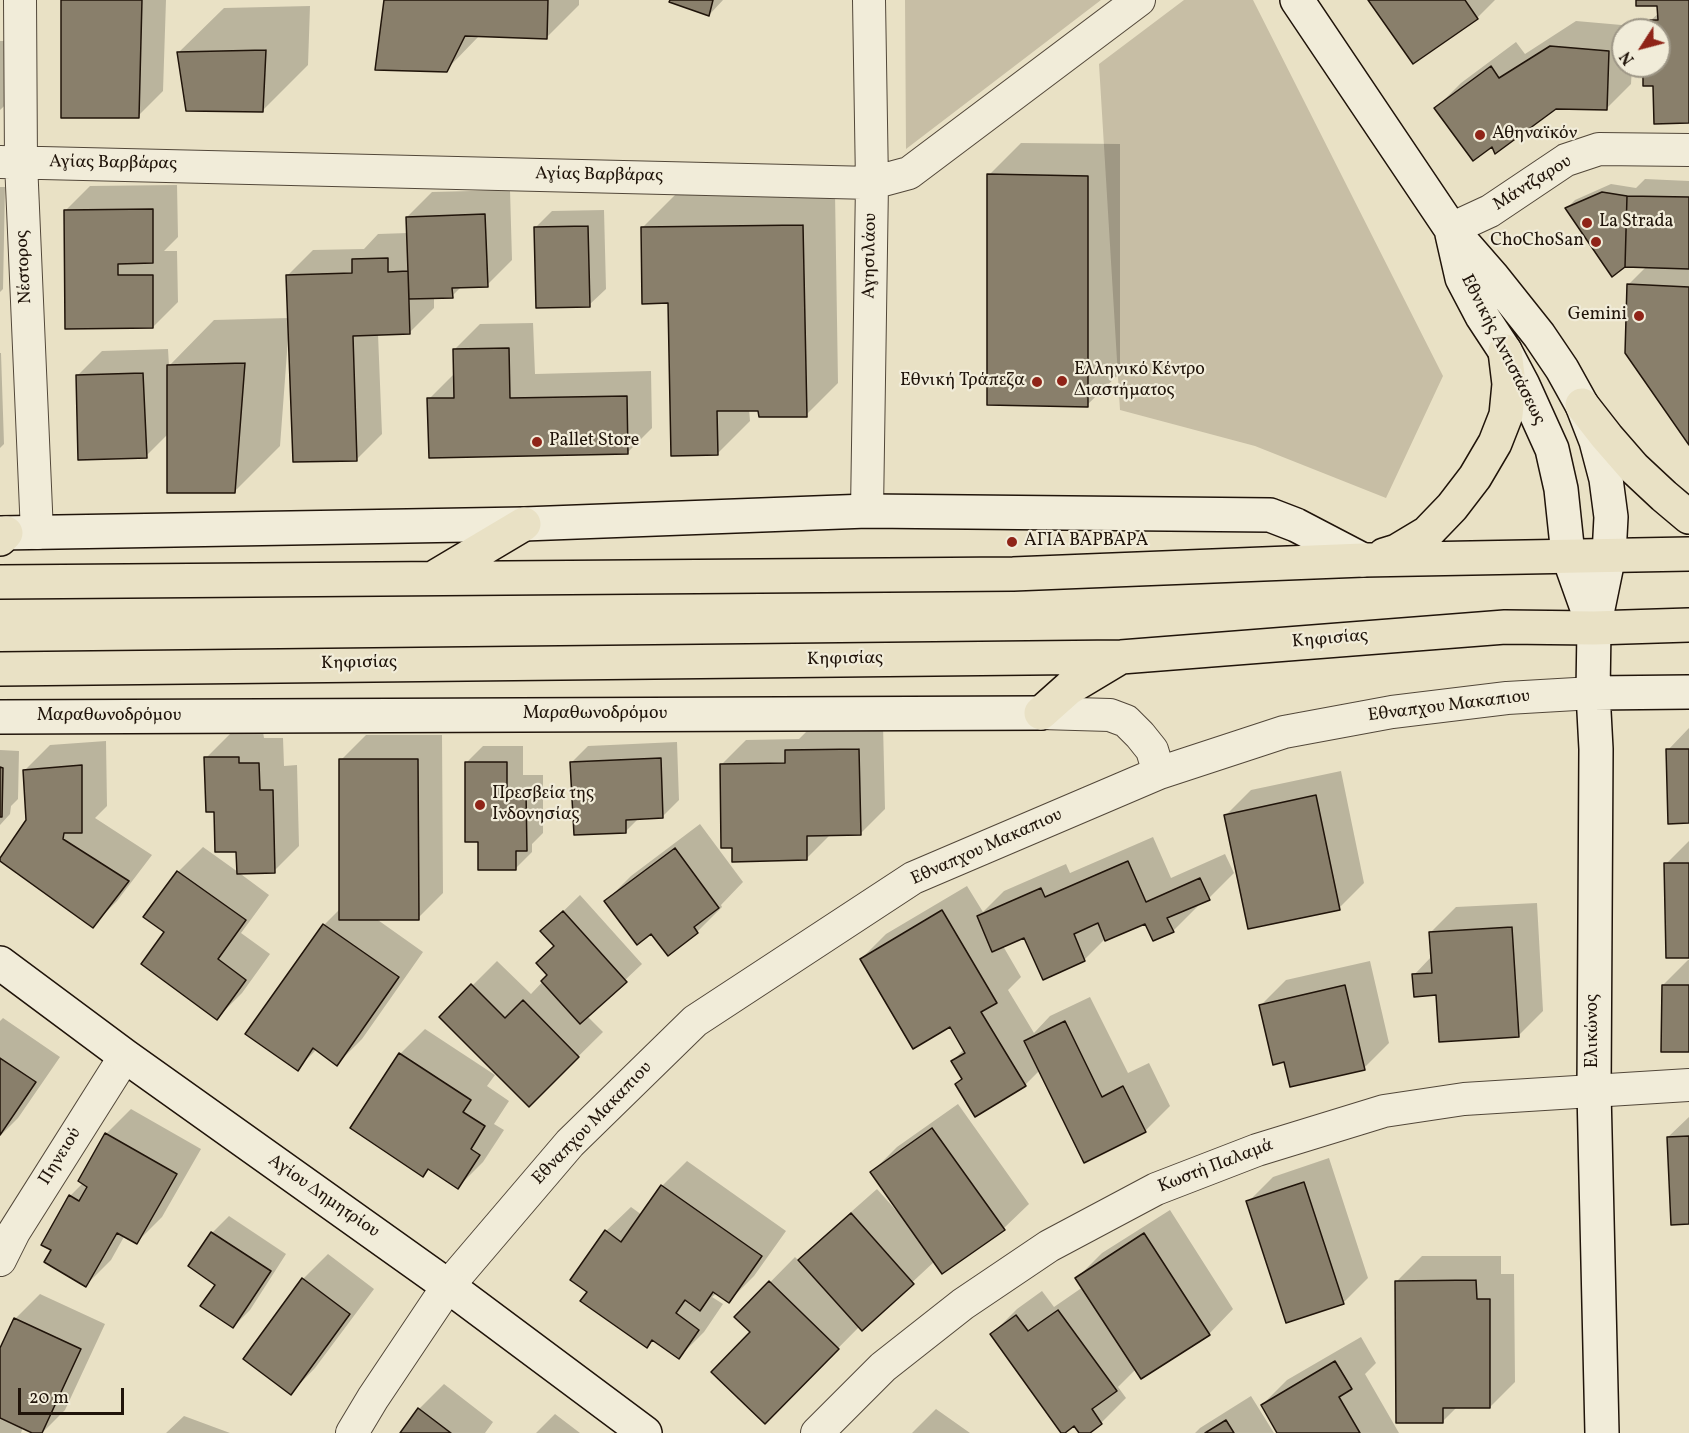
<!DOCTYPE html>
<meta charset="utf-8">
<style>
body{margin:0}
#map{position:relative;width:1689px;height:1433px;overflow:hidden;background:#e9e1c5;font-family:Vollkorn,serif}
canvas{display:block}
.north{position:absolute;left:1611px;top:18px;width:60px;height:60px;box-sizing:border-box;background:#f1ecd9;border:2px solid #9d9686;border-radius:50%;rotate:234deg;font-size:16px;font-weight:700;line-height:24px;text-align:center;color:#20140a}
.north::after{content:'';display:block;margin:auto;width:21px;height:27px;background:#8f2418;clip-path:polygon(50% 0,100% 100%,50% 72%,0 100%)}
.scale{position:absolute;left:18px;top:1388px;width:106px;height:27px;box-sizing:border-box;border:3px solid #20140a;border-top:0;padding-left:8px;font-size:18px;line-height:21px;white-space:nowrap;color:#20140a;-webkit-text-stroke:4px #f1ecd9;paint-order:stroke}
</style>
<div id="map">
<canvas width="1689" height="1433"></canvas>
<div class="north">N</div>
<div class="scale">20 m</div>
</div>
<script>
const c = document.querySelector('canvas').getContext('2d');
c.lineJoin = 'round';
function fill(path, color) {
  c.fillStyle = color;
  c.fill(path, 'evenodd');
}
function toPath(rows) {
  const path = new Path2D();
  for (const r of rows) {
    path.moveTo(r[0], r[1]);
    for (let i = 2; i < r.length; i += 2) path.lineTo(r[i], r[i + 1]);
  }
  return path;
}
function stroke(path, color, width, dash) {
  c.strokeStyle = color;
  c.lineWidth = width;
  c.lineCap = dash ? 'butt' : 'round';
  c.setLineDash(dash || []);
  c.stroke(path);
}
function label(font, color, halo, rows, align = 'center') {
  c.font = font + ' Vollkorn,serif';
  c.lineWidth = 4.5;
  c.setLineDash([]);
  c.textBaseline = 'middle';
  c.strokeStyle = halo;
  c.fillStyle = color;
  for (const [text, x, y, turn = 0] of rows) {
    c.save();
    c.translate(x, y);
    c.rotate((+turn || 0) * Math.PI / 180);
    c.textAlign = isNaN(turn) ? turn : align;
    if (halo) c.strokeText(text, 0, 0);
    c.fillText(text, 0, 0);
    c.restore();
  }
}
const green = toPath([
 [905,0,1101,0,906,149],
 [1184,0,1253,0,1443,376,1386,498,1255,446,1120,410,1099,64]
]);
const shadow = toPath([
 [63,0,166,0,163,91,138,116],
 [386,0,579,0,579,5,547,37,480,35,446,70],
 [672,0,723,0,709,15],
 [1370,0,1495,0,1477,18,1414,62],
 [1638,0,1689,0,1689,122,1654,84,1645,66,1659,66,1659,30,1650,30,1651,20,1659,13,1659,5],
 [310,6,308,65,263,110,178,53,224,8],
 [1576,21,1633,26,1633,30,1623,30,1623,66,1632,66,1631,84,1606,109,1556,107,1493,145,1436,108,1461,83,1516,42,1525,54],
 [0,41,16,41,17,94,0,110],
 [1021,143,1120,144,1120,373,1087,405,989,175],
 [1645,179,1689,181,1689,442,1628,285,1647,266,1567,208,1575,200,1611,184,1636,188],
 [177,185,178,237,164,251,177,251,178,302,153,327,65,211,90,186],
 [0,187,5,187,3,289,0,292],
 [510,190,512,260,487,285,462,286,452,296,434,297,434,308,409,333,378,334,382,434,357,459,290,340,288,339,280,446,234,492,168,434,146,456,77,376,102,351,168,349,169,366,214,320,289,318,288,275,313,250,364,249,378,234,408,233,407,217,432,192],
 [835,193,838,383,806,415,749,409,750,421,717,454,670,302,642,228,675,195],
 [604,210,606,289,589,305,536,227,552,211],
 [533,323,535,374,651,371,652,428,627,453,429,399,454,374,455,349,480,324],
 [0,353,1,353,4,444,0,448],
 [883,724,885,809,860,834,831,834,806,859,721,765,746,740,799,739,812,726],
 [1689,728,1689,822,1668,750],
 [263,732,264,738,283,738,284,766,297,765,299,846,274,871,238,872,269,895,241,933,270,954,242,993,217,1018,166,932,146,917,178,872,203,847,238,872,238,850,215,810,206,758,231,733],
 [366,735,442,735,443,893,418,918,375,918,423,952,362,1039,337,1064,317,1049,297,1069,324,925,341,908,341,760],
 [106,741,107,806,95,818,152,855,117,901,92,926,28,821,25,770,50,745],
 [677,742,679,800,663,816,640,817,626,831,571,763,588,746],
 [483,746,523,746,523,775,543,775,543,833,532,844,532,852,515,869,479,840,466,763],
 [0,750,19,751,18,799,11,806,10,814,0,825],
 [1341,771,1364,883,1339,908,1226,815,1251,790],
 [700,824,743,882,721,905,722,907,697,932,668,954,652,932,606,901,631,876],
 [1153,837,1171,878,1225,854,1234,873,1209,898,1197,904,1198,906,1173,931,1146,922,1106,938,1084,960,1025,936,1003,946,1021,977,1008,990,1034,1033,1050,1016,1090,997,1128,1073,1149,1063,1170,1106,1145,1131,1040,1070,1025,1085,963,1078,953,1061,964,1049,950,1025,861,959,886,934,967,886,983,912,1004,891,1066,864,1070,873],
 [1689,841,1689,956,1666,864],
 [580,895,642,964,587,1016,603,1032,529,1105,441,1017,497,961,531,994,549,975,556,945,543,931],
 [1537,903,1543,1011,1518,1036,1437,994,1414,975,1432,956,1431,932,1456,907],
 [1688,960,1689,960,1689,1050,1663,985],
 [1370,961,1389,1043,1364,1068,1286,1061,1261,1005,1286,980],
 [3,1018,60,1057,18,1118,0,1136,0,1021],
 [425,1029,495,1075,487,1086,509,1101,494,1124,504,1130,483,1162,458,1187,430,1168,423,1175,352,1128,400,1054],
 [958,1104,1029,1204,1004,1228,943,1272,935,1261,862,1329,860,1326,765,1422,752,1332,736,1317,795,1257,799,1261,825,1235,877,1189,901,1216,902,1215,872,1172,897,1147],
 [131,1109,201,1149,162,1217,137,1242,125,1235,111,1260,86,1285,53,1250,43,1244,70,1196,83,1183,106,1134],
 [1689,1117,1689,1222,1668,1137],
 [1329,1158,1368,1278,1343,1303,1248,1202,1273,1177],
 [687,1161,786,1231,754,1276,729,1301,717,1293,712,1297,723,1304,704,1332,679,1357,654,1339,647,1346,589,1291,606,1231,631,1207,642,1215,662,1186],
 [1170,1210,1233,1309,1209,1334,1136,1369,1118,1387,1126,1398,1101,1423,1088,1433,1081,1433,992,1334,1017,1309,1042,1291,1054,1307,1083,1287,1077,1278,1102,1253],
 [229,1216,286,1254,250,1310,233,1327,217,1285,190,1266,212,1233],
 [328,1254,374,1289,315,1368,291,1393,303,1279],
 [1422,1256,1501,1256,1501,1274,1514,1274,1515,1382,1490,1407,1457,1407,1442,1422,1397,1281],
 [40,1294,105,1324,65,1410,42,1433,36,1433,23,1427,21,1433,0,1433,0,1351,15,1319],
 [1361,1337,1376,1363,1365,1374,1399,1433,1279,1433,1262,1405,1287,1380],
 [444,1384,493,1422,485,1433,401,1433,419,1409],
 [1251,1396,1274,1433,1195,1433,1200,1428],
 [936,1409,970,1433,912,1433],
 [555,1414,580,1433,536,1433],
 [184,1416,230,1433,166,1433]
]);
const building = toPath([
 [61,0,142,0,139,118,61,118,61,0],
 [384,0,548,0,547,39,465,36,447,72,375,70,384,0],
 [670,0,713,0,709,16,669,2,670,0],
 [1368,0,1465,0,1478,19,1413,64,1368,0],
 [1636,0,1689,0,1689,123,1654,124,1653,86,1643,86,1643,66,1659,66,1659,30,1650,30,1650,20,1658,20,1657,6,1636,6,1636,0],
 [1550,46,1609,51,1607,110,1556,109,1495,154,1492,147,1473,161,1434,108,1491,66,1499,78,1550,46],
 [266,50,263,112,186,111,177,52,266,50],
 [987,174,1088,176,1088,407,987,405,987,174],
 [1602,192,1627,196,1625,267,1612,277,1565,208,1602,192],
 [1627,196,1689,197,1689,269,1625,267,1627,196],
 [153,209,153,263,118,264,118,275,153,275,153,328,65,329,64,210,153,209],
 [485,214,488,287,452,288,453,298,409,299,406,217,485,214],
 [803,225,807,417,759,417,758,411,717,411,718,455,671,456,668,303,642,304,641,227,803,225],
 [588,226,590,307,536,308,534,227,588,226],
 [388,258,388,272,408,271,410,334,353,336,357,461,293,462,286,275,352,273,352,259,388,258],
 [1627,284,1689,287,1689,445,1625,353,1627,284],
 [509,348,510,398,627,396,628,454,429,458,427,398,454,398,453,349,509,348],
 [245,363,235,493,167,493,167,365,245,363],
 [143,373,147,458,78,460,76,375,143,373],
 [859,749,861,835,807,836,807,860,732,862,732,848,721,848,720,764,785,763,785,750,859,749],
 [1666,749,1689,749,1689,823,1668,824,1666,749],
 [204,757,239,757,239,763,259,763,260,790,273,790,275,873,237,874,236,852,215,852,214,812,206,812,204,757],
 [661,758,663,818,626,820,626,833,574,835,570,762,661,758],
 [339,759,418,759,419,920,339,920,339,759],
 [465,762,507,762,507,791,526,791,527,851,516,851,516,870,478,870,478,842,465,842,465,762],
 [82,765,82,833,64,833,63,839,129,881,93,928,0,861,0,858,26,820,23,770,82,765],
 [0,767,3,768,2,817,0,817,0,767],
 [1316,795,1340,910,1248,929,1224,815,1316,795],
 [675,848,719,908,694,927,698,933,668,956,651,934,637,945,604,901,675,848],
 [1128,861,1146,902,1200,878,1210,900,1167,918,1174,932,1153,941,1145,924,1105,941,1098,923,1074,934,1085,961,1043,980,1024,938,992,952,977,916,1041,888,1045,897,1128,861],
 [1664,863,1689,863,1689,958,1666,958,1664,863],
 [177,871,246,920,218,959,246,980,217,1020,141,964,164,932,143,917,177,871],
 [942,910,997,1003,981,1012,1026,1086,975,1117,955,1084,962,1079,951,1061,965,1053,950,1027,913,1049,860,959,942,910],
 [563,911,627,982,580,1024,541,981,547,975,536,963,554,946,540,931,563,911],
 [323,924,399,977,337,1066,313,1048,298,1071,245,1034,323,924],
 [1512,927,1519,1037,1439,1042,1436,995,1414,997,1412,974,1432,973,1429,932,1512,927],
 [471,984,505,1018,523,1000,579,1057,529,1107,439,1017,471,984],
 [1345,985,1365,1070,1290,1087,1284,1062,1273,1065,1259,1005,1345,985],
 [1662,985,1689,985,1689,1052,1661,1052,1662,985],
 [1065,1021,1102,1097,1123,1086,1146,1132,1084,1163,1024,1041,1065,1021],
 [399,1053,471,1100,463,1112,485,1126,471,1149,480,1155,458,1189,428,1169,423,1177,350,1128,399,1053],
 [0,1058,36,1082,0,1135,0,1058],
 [932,1128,1005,1230,942,1274,870,1172,932,1128],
 [105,1133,177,1174,137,1244,117,1233,86,1287,44,1262,51,1250,41,1245,69,1195,79,1201,87,1187,78,1181,105,1133],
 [1689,1136,1689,1224,1671,1225,1667,1137,1689,1136],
 [1304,1182,1344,1304,1286,1323,1246,1201,1304,1182],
 [661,1185,762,1256,729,1303,713,1292,700,1311,685,1300,676,1313,699,1330,679,1359,652,1340,647,1348,580,1301,587,1292,570,1280,605,1230,621,1242,661,1185],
 [851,1213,914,1284,862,1331,798,1260,851,1213],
 [211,1232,271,1271,233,1328,200,1306,215,1285,188,1266,211,1232],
 [1144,1233,1210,1335,1141,1379,1075,1278,1144,1233],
 [302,1278,350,1314,291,1395,243,1359,302,1278],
 [1476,1280,1477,1299,1490,1299,1490,1408,1443,1408,1443,1423,1396,1423,1395,1281,1476,1280],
 [769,1281,839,1349,765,1424,711,1372,750,1332,734,1317,769,1281],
 [1058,1310,1117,1391,1092,1409,1102,1424,1090,1433,1079,1433,1074,1426,1065,1433,1061,1433,990,1334,1016,1315,1028,1331,1058,1310],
 [14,1318,81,1349,42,1433,32,1433,0,1418,0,1348,14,1318],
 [1335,1361,1352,1389,1339,1397,1360,1433,1277,1433,1261,1405,1335,1361],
 [418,1408,451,1433,400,1433,418,1408],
 [1226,1420,1234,1433,1205,1433,1226,1420]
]);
const street = toPath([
 [20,0,21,162,37,533],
 [0,162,872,183,909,173,1139,0],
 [1451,229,1490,211,1566,160,1599,149,1689,150],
 [867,511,872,183,869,0],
 [1041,713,1110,715,1126,721,1140,735,1152,750,1159,773],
 [0,1260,14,1232,125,1056],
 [352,1433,373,1398,448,1286,570,1143,695,1021,913,878,1159,773,1284,732,1392,712,1507,698,1593,693],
 [817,1433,883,1367,963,1304,1049,1246,1156,1189,1257,1150,1384,1111,1464,1099,1689,1085]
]);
const secondary = toPath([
 [1297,0,1451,229,1492,276,1539,335,1562,369,1582,405,1596,441,1606,479,1611,517,1609,555,1594,628,1593,693,1596,749,1594,1091,1602,1433],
 [1452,234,1462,278,1482,316,1505,351,1523,385,1552,449,1561,489,1568,555,1594,628],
 [0,533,524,524,867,511,1270,515,1296,525,1363,560],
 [1593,693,1689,692],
 [0,717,1041,713],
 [0,963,125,1056,448,1286,645,1433]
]);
const primary = toPath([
 [1582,405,1607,437,1634,468,1664,496,1689,517],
 [0,539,6,533],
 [1384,555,1397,551,1427,533,1452,507,1475,477,1495,443,1506,415,1509,384,1505,351],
 [435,577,524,524],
 [0,582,1013,574,1363,560,1689,554],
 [0,669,1121,657,1505,627,1594,628,1689,625],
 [1041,713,1069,688,1119,658]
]);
const markers = [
 [1480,135,6,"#8f2418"],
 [1587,223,6,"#8f2418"],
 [1596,242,6,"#8f2418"],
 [1639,316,6,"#8f2418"],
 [1062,381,6,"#8f2418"],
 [1037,382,6,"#8f2418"],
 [537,442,6,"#8f2418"],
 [1012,542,6,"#8f2418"],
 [480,805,6,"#8f2418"]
];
const poiNames = [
 ["Αθηναϊκόν",1492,135],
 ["La Strada",1599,223],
 ["ChoChoSan",1584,242,"right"],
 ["Gemini",1627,316,"right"],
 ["Ελληνικό Κέντρο",1074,371],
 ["Διαστήματος",1074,392],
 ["Εθνική Τράπεζα",1025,382,"right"],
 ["Pallet Store",549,442],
 ["ΑΓΙΑ ΒΑΡΒΑΡΑ",1024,542],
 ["Πρεσβεία της",492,795],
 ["Ινδονησίας",492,816]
];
const streetNames = [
 ["Αγίας Βαρβάρας",113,164,1],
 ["Αγίας Βαρβάρας",599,176,1],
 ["Μάντζαρου",1533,184,-32],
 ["Αγησιλάου",871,256,-89],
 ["Νέστορος",25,267,-93],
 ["Εθνικής Αντιστάσεως",1502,350,63],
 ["Κηφισίας",1330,640,-5],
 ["Κηφισίας",845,660,-1],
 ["Κηφισίας",359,664,-1],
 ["Εθναπχου Μακαπιου",1449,707,-7],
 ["Μαραθωνοδρόμου",595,715],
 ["Μαραθωνοδρόμου",109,717],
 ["Εθναπχου Μακαπιου",987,848,-24],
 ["Ελικώνος",1594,1031,-90],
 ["Εθναπχου Μακαπιου",593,1124,-46],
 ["Πηνειού",61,1157,-58],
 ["Κωστή Παλαμά",1216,1167,-21],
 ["Αγίου Δημητρίου",323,1197,35]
];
fill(green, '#c7bea5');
fill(shadow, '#0003');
fill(building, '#897f6b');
stroke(building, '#20140a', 1.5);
stroke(street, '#524739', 34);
stroke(secondary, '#20140a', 36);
stroke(primary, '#20140a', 36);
stroke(street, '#f1ecd9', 32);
stroke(secondary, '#f1ecd9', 33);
stroke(primary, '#e9e1c5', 33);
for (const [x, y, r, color] of markers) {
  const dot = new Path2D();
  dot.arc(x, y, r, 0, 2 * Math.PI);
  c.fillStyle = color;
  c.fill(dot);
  stroke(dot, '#f1ecd9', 2);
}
label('18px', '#20140a', '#f1ecd9', poiNames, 'left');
label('18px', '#20140a', '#f1ecd9', streetNames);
</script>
